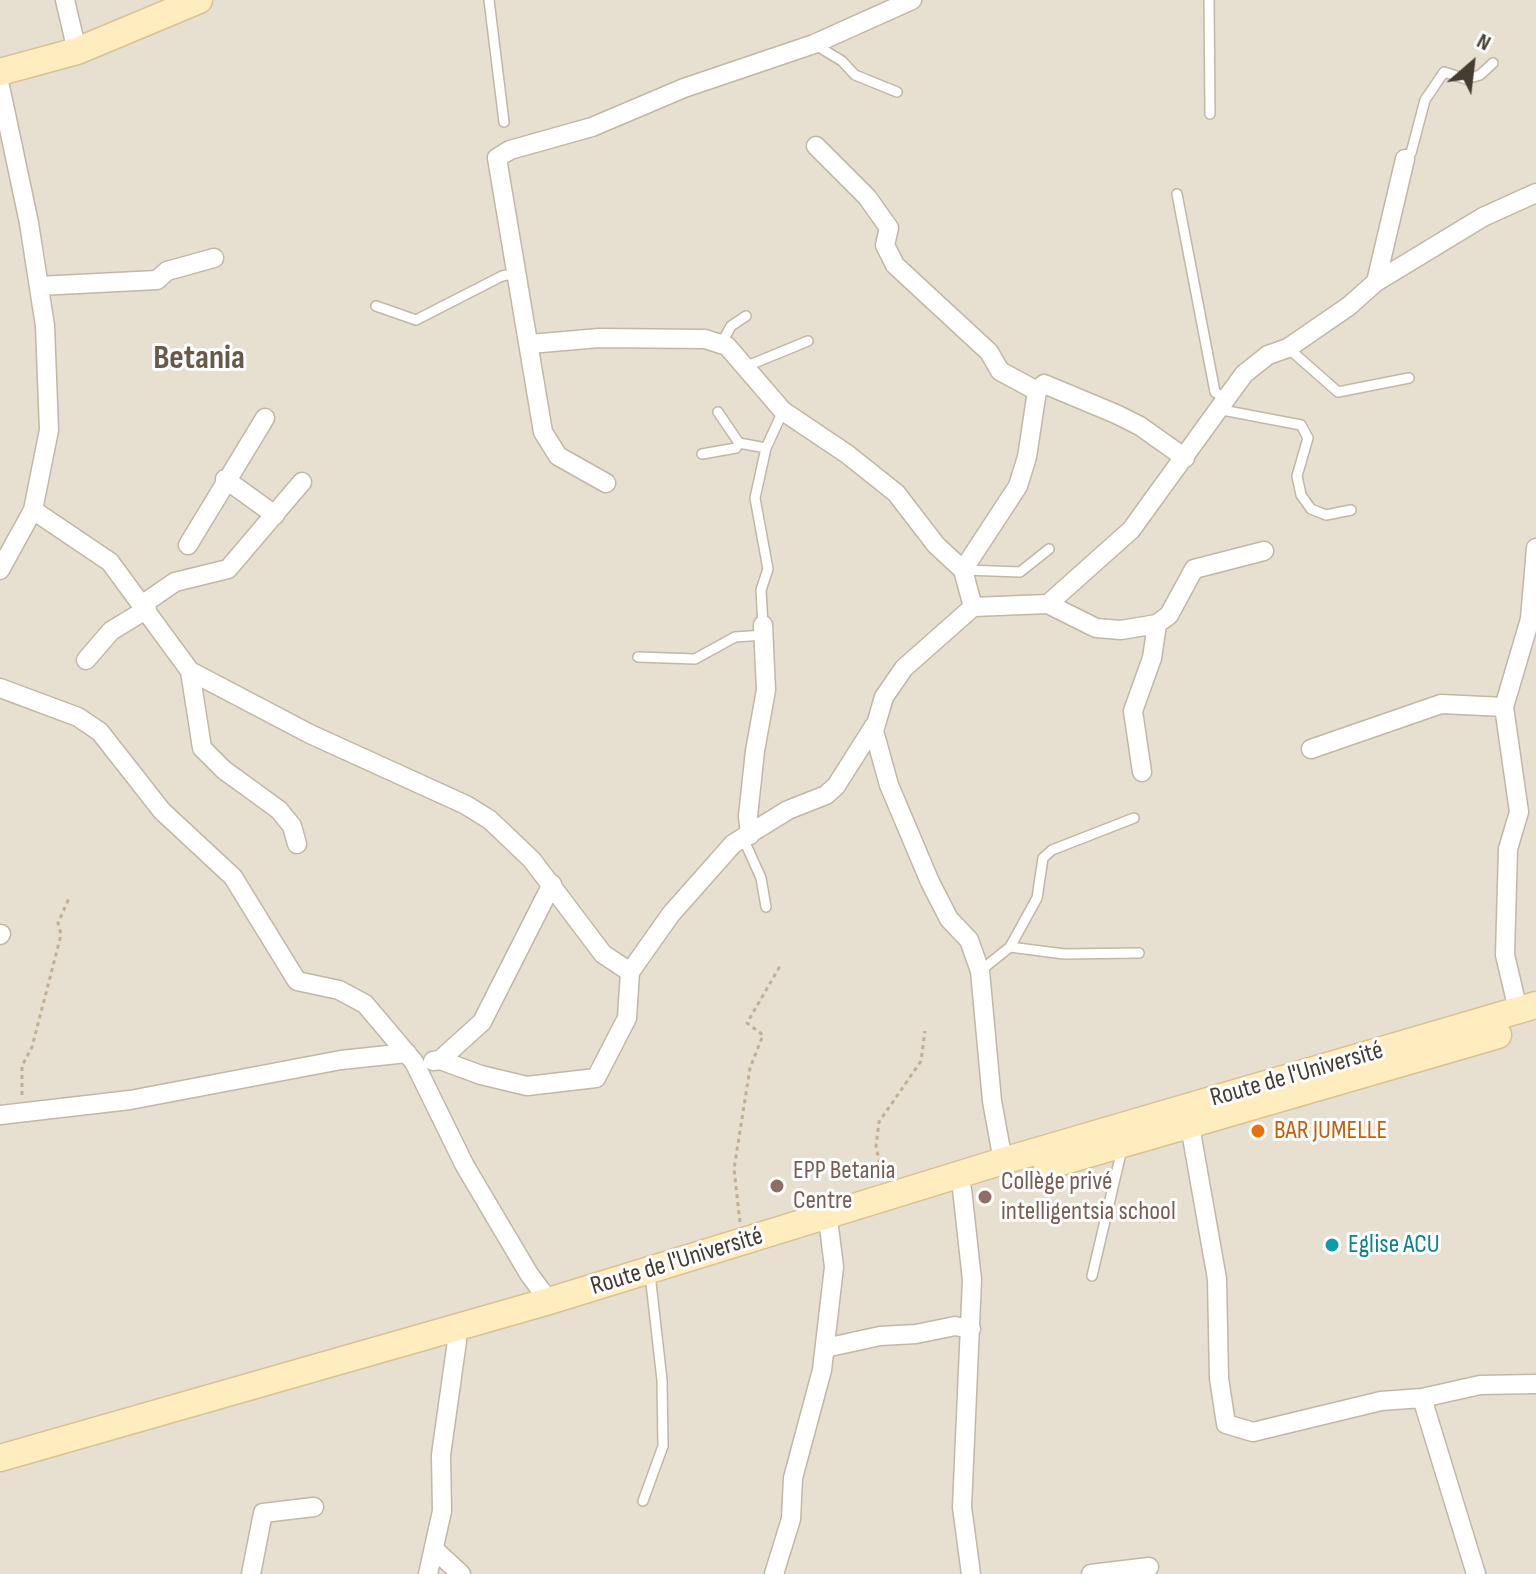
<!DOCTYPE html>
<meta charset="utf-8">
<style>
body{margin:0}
#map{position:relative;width:1536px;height:1574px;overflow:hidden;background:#f3ede2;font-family:"Sofia Sans Condensed",sans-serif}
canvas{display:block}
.north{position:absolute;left:1432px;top:24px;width:80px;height:80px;-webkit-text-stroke:6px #fff;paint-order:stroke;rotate:28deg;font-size:22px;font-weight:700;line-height:32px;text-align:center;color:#443d32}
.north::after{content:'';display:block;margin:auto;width:28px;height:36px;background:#443d32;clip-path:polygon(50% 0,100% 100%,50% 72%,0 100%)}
</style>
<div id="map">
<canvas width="1536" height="1574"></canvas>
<div class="north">N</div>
</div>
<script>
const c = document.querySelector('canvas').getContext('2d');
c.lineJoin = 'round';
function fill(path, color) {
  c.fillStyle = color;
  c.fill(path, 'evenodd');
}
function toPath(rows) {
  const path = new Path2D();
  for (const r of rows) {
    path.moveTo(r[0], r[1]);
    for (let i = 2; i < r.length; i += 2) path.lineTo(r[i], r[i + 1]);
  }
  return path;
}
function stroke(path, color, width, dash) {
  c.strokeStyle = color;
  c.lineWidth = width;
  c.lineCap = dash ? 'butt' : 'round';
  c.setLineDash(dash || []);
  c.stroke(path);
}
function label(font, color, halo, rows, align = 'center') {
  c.font = font + ' "Sofia Sans Condensed",sans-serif';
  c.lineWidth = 6;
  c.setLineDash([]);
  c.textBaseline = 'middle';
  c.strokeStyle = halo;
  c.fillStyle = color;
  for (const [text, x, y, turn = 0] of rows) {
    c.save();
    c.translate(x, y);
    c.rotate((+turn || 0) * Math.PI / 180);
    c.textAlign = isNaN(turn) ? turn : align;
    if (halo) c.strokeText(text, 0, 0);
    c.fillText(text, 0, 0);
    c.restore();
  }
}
const residential = toPath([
 [0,0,1536,0,1536,1574,0,1574]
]);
const path = toPath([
 [22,1095,22,1066,32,1047,61,935,58,923,70,896],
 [883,1179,876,1146,879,1122,921,1061,925,1031],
 [740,1222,734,1169,750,1068,763,1035,747,1023,780,966]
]);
const lane = toPath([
 [489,0,504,122],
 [1209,0,1210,114],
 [814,44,842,61,855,75,897,92],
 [1405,159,1411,153,1425,100,1444,72,1466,79,1480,75,1493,63],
 [1177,194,1215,392,1225,399],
 [376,306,416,320,502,276,517,273],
 [721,344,731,326,746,316],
 [1288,348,1338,392,1409,378],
 [747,366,808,341],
 [1217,409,1301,425,1308,438,1297,476,1301,495,1311,509,1326,515,1351,510],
 [718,412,739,443,766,448],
 [702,454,736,448,739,443],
 [965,570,1020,572,1049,549],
 [763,625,761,590,768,569,755,498,766,448,783,411],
 [638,657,695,659,735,637,764,635],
 [743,838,761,878,766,907],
 [1010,947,1064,954,1139,953],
 [980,971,1010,947,1037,898,1043,858,1052,850,1134,818],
 [1092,1276,1122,1149],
 [643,1501,663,1446,662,1380,651,1283]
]);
const street = toPath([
 [65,0,77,51],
 [0,86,29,223,45,326,49,430,33,510,0,570],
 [816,146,867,197,889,228,885,245,895,265,989,352,1000,371,1037,391,1044,384,1116,414,1140,426,1185,458],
 [1376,282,1405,159],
 [39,286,157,280,167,271,214,258],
 [530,344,599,338,705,339,727,346,783,411,847,454,896,493,936,545,963,570,973,607],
 [225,479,275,515],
 [606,483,558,456,543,432,497,158,510,150,592,127,684,88,814,44,912,0],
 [33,510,110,562,190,671,310,734,466,805,490,820,532,860,603,954,630,972,671,914,733,844,788,810,826,795,836,786,874,726],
 [188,545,265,418],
 [963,570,1018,486,1027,457,1037,391],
 [143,604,175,582,228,569,302,482],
 [1048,604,1096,628,1121,630,1157,624,1169,615,1194,569,1264,551],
 [86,660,111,631,147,609],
 [190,671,202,748,224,770,279,810,292,826,297,844],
 [0,688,78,717,100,732,162,811,233,877,297,981,339,990,365,1004,414,1062,465,1166,529,1274,549,1301],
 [1311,749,1441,704,1504,707],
 [1142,772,1133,711,1152,658,1157,624],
 [750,835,748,816,755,751,766,690,763,625],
 [0,935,1,934],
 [1518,1010,1505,955,1508,849,1519,812,1504,707,1530,619,1536,548],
 [440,1060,481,1075,527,1086,596,1078,627,1018,630,972],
 [433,1061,440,1060,482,1022,552,884],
 [0,1115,130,1100,341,1060,407,1053],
 [1190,1126,1217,1279,1219,1378,1226,1424,1253,1432,1381,1401,1422,1398,1480,1385,1536,1384],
 [1003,1161,992,1101,980,971,969,940,949,919,930,882,889,785,874,731,884,697,904,668,973,607,1048,604,1131,530,1244,374,1268,355,1288,348,1349,306,1376,282,1483,217,1536,193],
 [962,1189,972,1280,962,1507,971,1574],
 [825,1348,880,1336,916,1334,955,1326,971,1329],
 [1422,1398,1476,1574],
 [435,1550,461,1574],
 [251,1574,263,1513,314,1507],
 [428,1574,442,1511,441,1455,457,1341],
 [774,1574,791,1519,793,1478,822,1370,834,1267,829,1227],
 [1091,1574,1149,1567]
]);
const secondary = toPath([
 [0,72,77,51,199,0],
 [1047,1166,1498,1035],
 [0,1458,549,1301,1003,1161,1536,1005]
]);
const markers = [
 [1258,1131,8,"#e8710a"],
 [777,1186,8,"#8d6e63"],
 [985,1197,8,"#8d6e63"],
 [1332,1245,8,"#0f9aa8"]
];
const streetNames = [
 ["Route de l'Université",1297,1075,-16],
 ["Route de l'Université",677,1262,-17]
];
const foodNames = [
 ["BAR JUMELLE",1274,1131]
];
const educationNames = [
 ["EPP Betania",793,1171],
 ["Centre",793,1201],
 ["Collège privé",1001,1182],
 ["intelligentsia school",1001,1212]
];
const cultureNames = [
 ["Eglise ACU",1348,1245]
];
const districtNames = [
 ["Betania",199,359]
];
fill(residential, '#e7dfd0');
stroke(lane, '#c1b7a7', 12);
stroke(street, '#c1b7a7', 21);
stroke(secondary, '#d9c290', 29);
stroke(path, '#c1af95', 3, [4, 4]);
stroke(lane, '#fff', 9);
stroke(street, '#fff', 18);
stroke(secondary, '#ffedc0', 26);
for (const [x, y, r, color] of markers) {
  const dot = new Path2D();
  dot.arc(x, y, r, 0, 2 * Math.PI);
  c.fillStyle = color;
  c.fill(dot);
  stroke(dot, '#fff', 3);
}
label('26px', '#443d32', '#fff', streetNames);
label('26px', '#c56008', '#fff', foodNames, 'left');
label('26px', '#785e54', '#fff', educationNames, 'left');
label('26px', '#0d838f', '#fff', cultureNames, 'left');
label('bold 34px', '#685a49', '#fff', districtNames);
</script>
